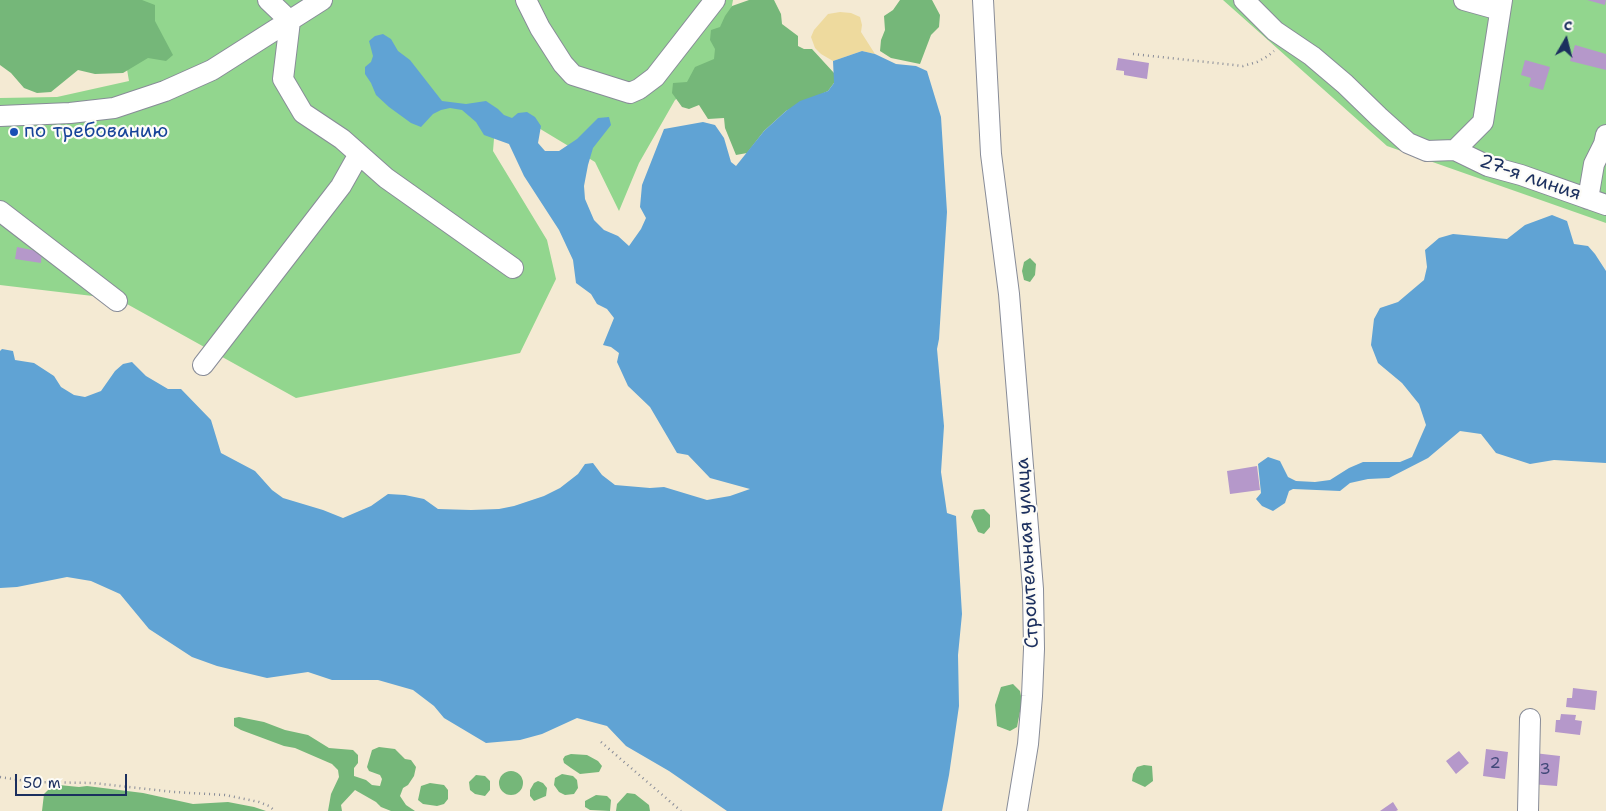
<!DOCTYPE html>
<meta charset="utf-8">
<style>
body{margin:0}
#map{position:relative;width:1606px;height:811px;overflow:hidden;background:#f4ead3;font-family:"Shantell Sans",sans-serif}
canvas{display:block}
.north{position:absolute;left:1541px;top:15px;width:50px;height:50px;-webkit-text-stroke:4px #fdfcf7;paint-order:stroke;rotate:8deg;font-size:14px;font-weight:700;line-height:20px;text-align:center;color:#1b2f5e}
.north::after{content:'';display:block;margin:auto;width:18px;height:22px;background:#1b2f5e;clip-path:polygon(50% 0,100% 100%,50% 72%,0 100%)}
.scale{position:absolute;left:15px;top:774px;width:112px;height:22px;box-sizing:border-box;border:2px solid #1b2f5e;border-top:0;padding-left:6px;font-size:15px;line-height:18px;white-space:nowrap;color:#1b2f5e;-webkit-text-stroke:4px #fdfcf7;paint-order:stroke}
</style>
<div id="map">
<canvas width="1606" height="811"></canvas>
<div class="north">С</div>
<div class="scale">50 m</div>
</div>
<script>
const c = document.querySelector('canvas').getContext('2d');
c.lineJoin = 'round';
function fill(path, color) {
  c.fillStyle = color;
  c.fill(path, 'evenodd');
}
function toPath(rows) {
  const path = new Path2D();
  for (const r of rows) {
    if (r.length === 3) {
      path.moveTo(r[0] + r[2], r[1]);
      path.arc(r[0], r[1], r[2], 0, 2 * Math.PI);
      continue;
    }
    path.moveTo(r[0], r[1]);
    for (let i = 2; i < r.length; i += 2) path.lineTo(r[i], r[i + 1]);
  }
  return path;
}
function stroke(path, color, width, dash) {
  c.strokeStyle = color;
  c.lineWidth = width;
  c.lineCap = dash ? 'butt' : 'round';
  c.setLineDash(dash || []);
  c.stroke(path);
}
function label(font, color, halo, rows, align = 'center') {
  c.font = font + ' "Shantell Sans",sans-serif';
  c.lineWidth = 4.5;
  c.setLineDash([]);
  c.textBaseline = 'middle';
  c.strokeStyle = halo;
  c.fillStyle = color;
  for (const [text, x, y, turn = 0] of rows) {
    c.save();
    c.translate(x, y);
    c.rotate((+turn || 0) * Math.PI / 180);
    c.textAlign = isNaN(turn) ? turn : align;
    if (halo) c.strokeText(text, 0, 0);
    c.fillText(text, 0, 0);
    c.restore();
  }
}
const green = toPath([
 [115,0,733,0,729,21,729,60,675,100,639,163,619,211,595,162,537,127,496,114,493,151,547,240,556,279,520,353,296,398,118,299,0,285,0,98,57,97,129,81],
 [1223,0,1606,0,1606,223,1387,146]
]);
const forest = toPath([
 [0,0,142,0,155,5,155,21,173,55,166,61,148,58,123,73,95,74,78,70,51,92,37,93,24,88,11,73,0,65],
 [749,0,774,0,781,14,782,24,798,36,798,46,804,49,812,49,834,73,834,83,828,91,786,111,764,131,747,153,736,155,725,128,724,118,708,119,699,105,689,109,682,107,672,93,673,83,687,82,695,67,714,59,715,49,710,40,711,30,720,27,725,16,732,6],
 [900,0,932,0,940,15,939,27,931,35,920,64,891,58,880,51,881,40,885,30,884,16,893,10],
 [1030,258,1036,264,1035,275,1030,282,1024,280,1022,271,1024,262],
 [984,509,990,515,990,527,984,534,978,532,971,517,974,510],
 [1013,684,1020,691,1022,701,1017,727,1010,731,997,726,995,705,1001,687],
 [239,717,264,722,285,730,308,735,329,748,353,750,358,755,358,763,354,768,354,776,366,780,372,785,380,786,382,779,380,775,369,771,367,767,372,750,379,747,395,749,405,759,411,760,416,767,414,776,408,785,403,788,400,796,406,805,415,811,391,811,381,807,376,802,355,790,341,805,342,811,328,811,331,794,339,777,338,770,332,764,295,748,284,746,241,730,234,726,234,718],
 [571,754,587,755,598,761,602,766,599,772,580,774,571,768,564,763,563,759,565,756],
 [1144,765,1152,766,1153,781,1145,787,1132,781,1133,774,1137,767],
 [511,783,12],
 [562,774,573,776,577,780,578,788,574,794,565,795,559,792,554,785,555,778],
 [476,775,485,776,490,781,490,790,485,796,475,794,470,790,469,782],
 [538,781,543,783,547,788,546,796,534,801,530,796,530,790,534,783],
 [430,783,444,785,448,790,448,799,444,804,437,806,423,804,418,800,421,786],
 [59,785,79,787,87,786,143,793,193,804,228,802,254,807,266,811,42,811,44,794,50,788],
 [627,793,635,794,649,805,650,811,616,811,617,804],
 [596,795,607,796,611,800,610,811,590,810,585,807,585,801]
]);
const sand = toPath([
 [840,12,851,13,860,17,862,25,861,32,875,54,862,51,833,61,821,54,815,48,811,37,814,30,828,14]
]);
const water = toPath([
 [383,34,391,39,398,51,410,60,442,101,466,104,486,101,498,109,504,115,512,118,518,113,527,112,535,117,541,126,538,143,545,151,559,151,577,139,598,118,609,117,611,125,593,148,588,165,584,186,585,199,594,220,604,230,618,236,629,246,641,229,646,218,640,207,642,185,664,129,703,122,715,125,724,138,731,162,736,166,764,131,786,111,800,101,828,91,834,83,833,61,862,51,875,54,896,64,916,66,927,71,941,117,947,212,939,339,937,349,944,426,941,472,947,513,956,516,962,614,958,655,959,706,949,775,942,811,727,811,669,771,626,746,607,726,577,718,542,734,520,740,486,743,444,718,434,706,413,690,378,680,332,680,308,672,267,678,217,666,192,657,149,629,120,594,91,581,67,577,17,587,0,588,0,351,2,349,13,351,15,360,34,363,54,376,61,387,74,395,85,397,101,391,115,371,123,364,132,362,146,376,168,389,181,389,211,420,221,453,255,471,272,490,283,498,323,510,343,518,371,506,388,494,405,495,424,499,438,509,471,510,499,509,514,506,544,496,560,488,578,474,585,464,593,463,602,475,615,485,650,488,664,487,707,500,730,496,750,489,710,478,688,455,677,453,650,407,628,386,617,362,619,353,611,347,603,345,614,318,607,309,597,304,591,294,576,283,573,260,559,230,524,176,509,144,484,135,476,122,462,110,450,108,441,110,433,114,421,127,411,123,389,107,376,95,371,83,365,74,365,67,371,62,373,56,369,41,375,36],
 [1552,215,1567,221,1574,244,1588,246,1595,254,1606,271,1606,463,1554,460,1530,464,1496,453,1481,434,1460,431,1428,458,1389,478,1368,479,1350,483,1340,491,1293,489,1289,491,1285,503,1273,511,1262,506,1256,499,1261,493,1258,464,1268,457,1280,461,1288,477,1296,481,1315,482,1330,480,1349,468,1363,462,1400,462,1412,457,1426,425,1419,404,1402,383,1378,363,1371,345,1374,319,1380,308,1398,302,1424,280,1427,267,1425,250,1439,238,1453,234,1507,239,1525,225]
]);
const building = toPath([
 [1587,0,1606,0,1605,5],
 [1575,45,1606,54,1606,70,1570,61],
 [1118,58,1149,63,1147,79,1124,75,1124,71,1116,70],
 [1525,60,1550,67,1543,90,1529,86,1531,78,1521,75],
 [17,247,42,252,41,263,15,259],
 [1257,466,1260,490,1230,494,1227,471],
 [1573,688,1597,691,1595,710,1566,707,1567,698,1572,698],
 [1561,714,1576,715,1575,720,1582,721,1580,735,1555,732,1556,720,1560,720],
 [1486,749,1508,752,1505,779,1483,776],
 [1459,751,1469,763,1456,774,1446,761],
 [1534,753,1560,756,1557,786,1531,784],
 [1393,802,1398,810,1396,811,1380,811]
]);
const path = toPath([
 [1133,54,1243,66,1257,62,1268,56,1274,51],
 [601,742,681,811],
 [0,777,33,782,93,783,174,792,225,795,259,802,269,806,275,811]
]);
const minor = toPath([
 [268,0,290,21,283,79,303,113,342,139,386,178,513,268],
 [526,0,540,28,563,64,573,75,630,93,639,89,655,77,715,0],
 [983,0,991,154,1009,294,1033,589,1034,649,1032,696,1028,744,1017,811],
 [1244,0,1275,31,1312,56,1345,84,1379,117,1408,143,1427,151,1455,150],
 [1464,0,1500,10],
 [0,116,70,113,114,108,165,91,212,70,322,0],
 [1455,150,1483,122,1502,0],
 [1455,150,1488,166,1521,175,1606,205],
 [1588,199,1594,164,1604,144,1606,135],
 [0,211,117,301],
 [203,365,341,186,359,154],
 [1528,811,1530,719]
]);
const markers = [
 [14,132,5,"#1a4fb4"]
];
const numberNames = [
 ["2",1495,764],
 ["3",1545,770]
];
const transitNames = [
 ["по требованию",24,132]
];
const streetNames = [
 ["27-я линия",1530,178,19],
 ["Строительная улица",1028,553,-93]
];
fill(green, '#92d68e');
fill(forest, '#75b779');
fill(sand, '#eeda9e');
fill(water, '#60a3d4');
fill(building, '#b598ca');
stroke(minor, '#888c98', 22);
stroke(path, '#888c98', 2.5, [1, 4]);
stroke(minor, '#fff', 20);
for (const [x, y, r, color] of markers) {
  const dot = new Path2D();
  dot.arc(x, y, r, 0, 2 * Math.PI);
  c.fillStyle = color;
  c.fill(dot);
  stroke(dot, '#fdfcf7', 2);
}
label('16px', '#424979', null, numberNames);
label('19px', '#164399', '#fdfcf7', transitNames, 'left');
label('19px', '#1b2f5e', '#fdfcf7', streetNames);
</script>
